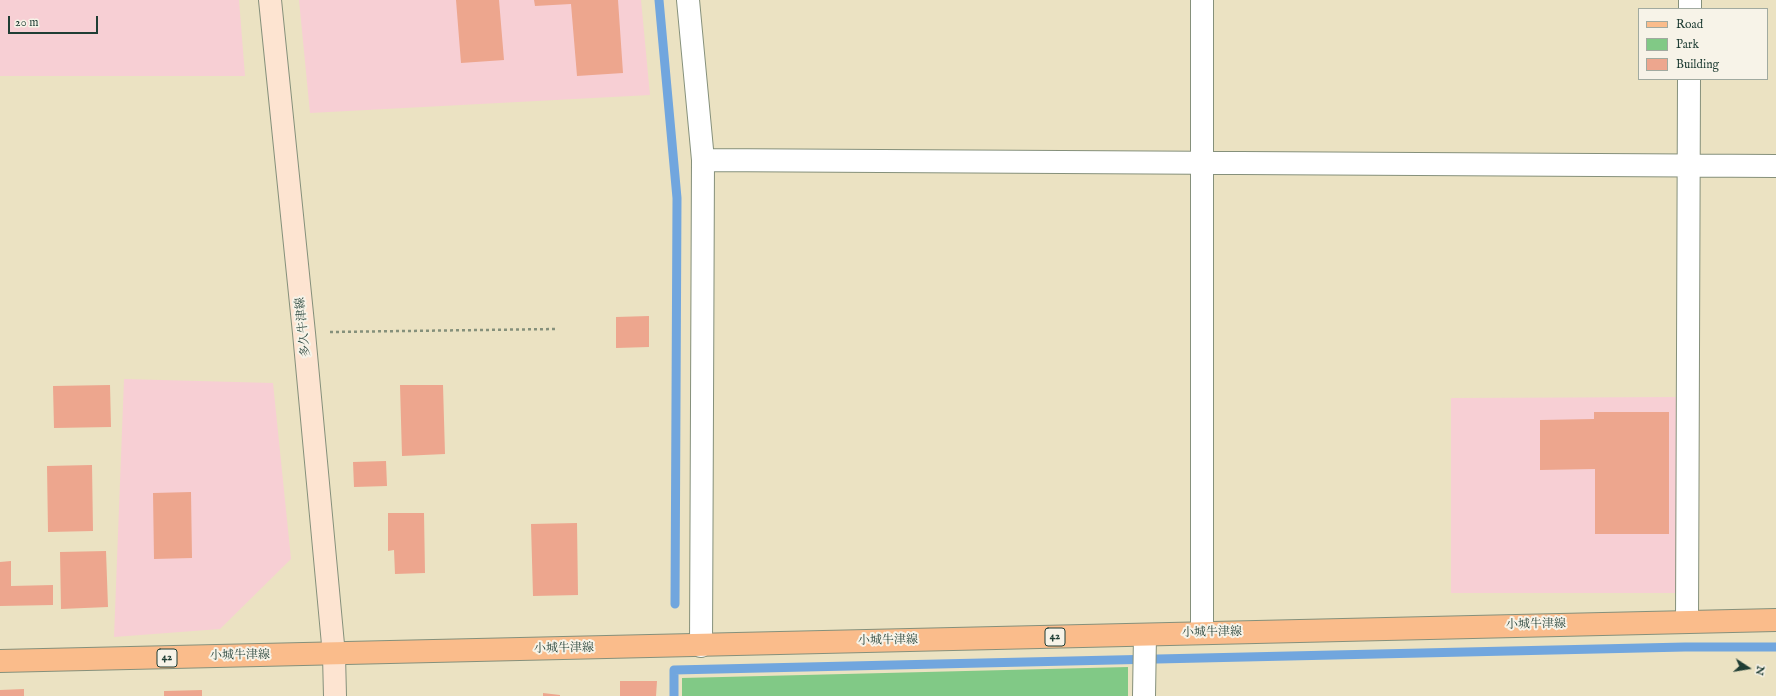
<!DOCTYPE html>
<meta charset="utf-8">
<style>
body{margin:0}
#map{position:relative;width:1776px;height:696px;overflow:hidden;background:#ebe2c2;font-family:"IM FELL English",serif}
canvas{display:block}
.legend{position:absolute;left:1638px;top:8px;width:130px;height:72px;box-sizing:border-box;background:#f7f3e8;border:1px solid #a1aaa0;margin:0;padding:5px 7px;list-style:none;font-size:12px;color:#1f3d34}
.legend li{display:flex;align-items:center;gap:8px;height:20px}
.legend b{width:20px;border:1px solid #a1aaa0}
.north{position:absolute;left:1728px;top:648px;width:40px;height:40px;-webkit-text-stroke:3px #f7f3e8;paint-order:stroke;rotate:102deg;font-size:11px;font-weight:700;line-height:16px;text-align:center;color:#1f3d34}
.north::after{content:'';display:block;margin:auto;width:14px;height:18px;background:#1f3d34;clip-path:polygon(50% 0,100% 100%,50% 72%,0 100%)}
.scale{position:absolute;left:8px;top:16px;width:90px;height:18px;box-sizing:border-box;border:2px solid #1f3d34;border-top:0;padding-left:5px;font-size:12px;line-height:14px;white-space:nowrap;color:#1f3d34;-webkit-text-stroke:3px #f7f3e8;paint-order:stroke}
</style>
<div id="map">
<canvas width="1776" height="696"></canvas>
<ul class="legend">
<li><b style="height:5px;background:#fabc8b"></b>Road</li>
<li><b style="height:11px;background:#81c986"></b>Park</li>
<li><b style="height:11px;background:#eda68e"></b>Building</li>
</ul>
<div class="north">N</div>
<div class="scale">20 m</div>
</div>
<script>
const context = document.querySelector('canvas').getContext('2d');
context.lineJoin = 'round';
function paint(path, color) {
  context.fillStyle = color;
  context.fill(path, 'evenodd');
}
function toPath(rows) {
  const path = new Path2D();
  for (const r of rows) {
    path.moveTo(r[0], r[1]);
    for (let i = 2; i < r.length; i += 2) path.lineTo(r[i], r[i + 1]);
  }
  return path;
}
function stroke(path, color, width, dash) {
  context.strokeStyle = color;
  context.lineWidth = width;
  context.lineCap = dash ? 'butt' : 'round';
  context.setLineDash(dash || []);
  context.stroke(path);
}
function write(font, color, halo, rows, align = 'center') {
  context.font = font + ' "IM FELL English","Noto Serif JP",serif';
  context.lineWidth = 4;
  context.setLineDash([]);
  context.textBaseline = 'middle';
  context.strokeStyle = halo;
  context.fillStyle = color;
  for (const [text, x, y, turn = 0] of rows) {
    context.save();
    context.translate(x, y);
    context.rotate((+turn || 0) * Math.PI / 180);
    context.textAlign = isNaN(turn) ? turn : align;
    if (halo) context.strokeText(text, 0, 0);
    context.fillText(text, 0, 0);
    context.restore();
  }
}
paint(toPath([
 [0,0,239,0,245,76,0,76],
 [299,0,641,0,650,95,310,113],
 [124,379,273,383,291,559,220,629,114,637],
 [1680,397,1681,593,1451,593,1451,398]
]), '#f7cfd4');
paint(toPath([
 [1128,667,1128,696,682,696,682,678]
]), '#81c986');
stroke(toPath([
 [659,0,677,198,675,604],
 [674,696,674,670,1685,647,1776,647]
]), '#71a6de', 9);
paint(toPath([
 [456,0,499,0,504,60,461,63],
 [534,0,618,0,623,73,577,76,571,4,535,6],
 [649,316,649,347,616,348,616,317],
 [110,385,111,427,54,428,53,386],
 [400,385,443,385,445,454,402,456],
 [1594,412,1669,412,1669,534,1595,534,1595,469,1540,470,1540,420,1594,419],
 [386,461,387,486,354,487,353,462],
 [92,465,93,531,48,532,47,466],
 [191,492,192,558,154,559,153,493],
 [388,513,424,513,425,573,395,574,394,550,388,551],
 [577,523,578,595,533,596,531,524],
 [106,551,108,607,61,609,60,552],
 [11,561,11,586,53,585,53,605,0,606,0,562],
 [620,681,657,681,656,696,620,696],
 [24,689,24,696,0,696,0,690],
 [202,690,202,696,164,696,164,691],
 [543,693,560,695,560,696,543,696]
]), '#eda68e');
const minor = toPath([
 [688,0,703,160,701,646],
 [1202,0,1202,633],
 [1690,9,1690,0],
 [703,160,1776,166],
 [1687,621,1689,79],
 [1144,696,1145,635]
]);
const secondary = toPath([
 [270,0,304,333,334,655,335,696]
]);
const primary = toPath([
 [0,661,1776,620]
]);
stroke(minor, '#85907b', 24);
stroke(secondary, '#85907b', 24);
stroke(primary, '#85907b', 24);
stroke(toPath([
 [330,332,556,329]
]), '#85907b', 2.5, [3, 3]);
stroke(minor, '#fff', 22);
stroke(secondary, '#fde4d1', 22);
stroke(primary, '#fabc8b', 22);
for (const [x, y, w] of [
 [1055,637,20],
 [167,658,20]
]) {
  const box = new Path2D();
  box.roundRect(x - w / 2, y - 9, w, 18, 3);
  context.fillStyle = '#f7f3e8';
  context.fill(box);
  stroke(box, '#1f3d34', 1);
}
write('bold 11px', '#1f3d34', null, [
 ["42",1055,637],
 ["42",167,658]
]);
write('12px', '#1f3d34', '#f7f3e8', [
 ["多久牛津線",304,327,-96],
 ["小城牛津線",1536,625,-1],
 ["小城牛津線",1212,633,-1],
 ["小城牛津線",888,641,-1],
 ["小城牛津線",564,649,-1],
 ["小城牛津線",240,656,-1]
]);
</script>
